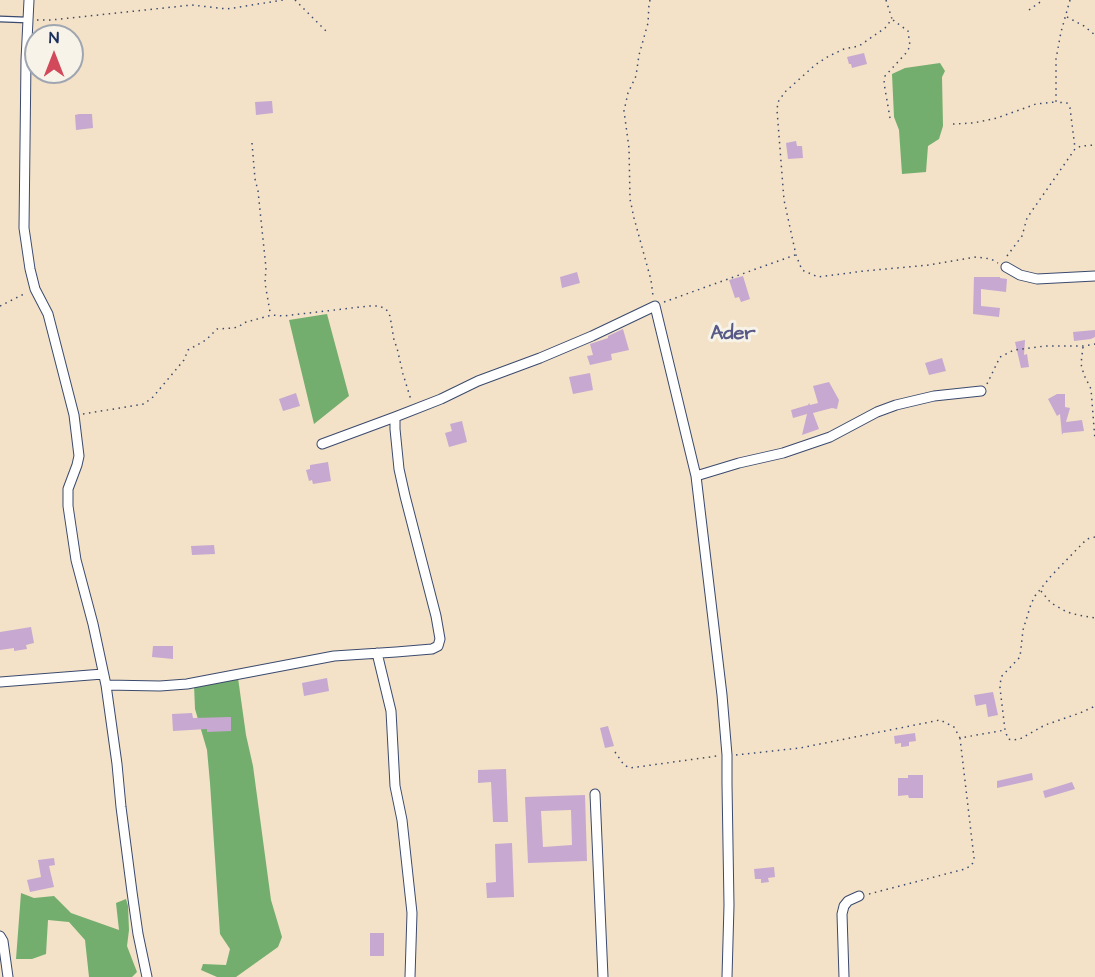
<!DOCTYPE html>
<style>
body{margin:0}
#map{position:relative;width:1095px;height:977px;overflow:hidden;background:#f3e2c7;font-family:"Architects Daughter",sans-serif}
canvas{display:block}
.north{position:absolute;left:24px;top:24px;width:60px;height:60px;box-sizing:border-box;background:#f7f3e8;border:2px solid #9fa5b1;border-radius:50%;rotate:0deg;font-size:16px;font-weight:700;line-height:24px;text-align:center;color:#1b2f5e}
.north::after{content:'';display:block;margin:auto;width:21px;height:27px;background:#d1495b;clip-path:polygon(50% 0,100% 100%,50% 72%,0 100%)}
</style>
<div id="map">
<canvas width="1095" height="977"></canvas>
<div class="north">N</div>
</div>
<script>
const context = document.querySelector('canvas').getContext('2d');
context.lineJoin = 'round';
function paint(path, color) {
  context.fillStyle = color;
  context.fill(path, 'evenodd');
}
function toPath(rows) {
  const path = new Path2D();
  for (const r of rows) {
    path.moveTo(r[0], r[1]);
    for (let i = 2; i < r.length; i += 2) path.lineTo(r[i], r[i + 1]);
  }
  return path;
}
function stroke(path, color, width, dash) {
  context.strokeStyle = color;
  context.lineWidth = width;
  context.lineCap = dash ? 'butt' : 'round';
  context.setLineDash(dash || []);
  context.stroke(path);
}
function write(font, color, halo, rows, align = 'center') {
  context.font = font + ' "Architects Daughter",sans-serif';
  context.lineWidth = 6;
  context.setLineDash([]);
  context.textBaseline = 'middle';
  context.strokeStyle = halo;
  context.fillStyle = color;
  for (const [text, x, y, turn = 0] of rows) {
    context.save();
    context.translate(x, y);
    context.rotate((+turn || 0) * Math.PI / 180);
    context.textAlign = isNaN(turn) ? turn : align;
    if (halo) context.strokeText(text, 0, 0);
    context.fillText(text, 0, 0);
    context.restore();
  }
}
paint(toPath([
 [940,63,945,71,942,77,943,126,939,139,928,146,926,172,902,174,899,130,894,117,892,74,905,68],
 [327,314,349,396,314,424,289,320],
 [238,678,246,735,253,766,271,900,282,937,278,947,236,977,217,977,201,970,203,964,226,965,230,949,220,934,210,783,207,750,195,709,194,685],
 [21,893,34,898,54,896,71,913,119,930,116,903,126,899,128,906,129,930,127,946,137,972,132,977,89,977,85,940,69,922,48,920,46,954,32,959,16,959]
]), '#74ae6e');
paint(toPath([
 [864,53,867,64,852,68,851,64,849,64,847,57],
 [272,101,273,113,256,115,255,102],
 [79,114,92,114,93,128,76,130,75,115],
 [796,141,797,146,802,146,803,158,788,159,786,143],
 [577,272,580,283,562,288,560,277],
 [743,276,750,299,741,302,739,297,735,298,729,280],
 [974,277,1000,277,1000,278,1007,279,1006,292,981,289,981,306,1000,308,999,317,973,314],
 [623,329,629,350,611,354,612,360,590,365,587,356,593,355,590,344,608,338,608,336],
 [1095,330,1095,337,1091,339,1074,341,1073,332],
 [1025,340,1024,355,1027,354,1029,367,1021,368,1015,342],
 [942,358,946,371,929,375,925,363],
 [590,373,593,390,573,394,569,377],
 [829,382,839,400,837,409,832,408,813,413,819,429,802,435,807,414,793,418,791,410,808,405,809,403,810,405,818,403,813,386],
 [296,393,300,406,283,411,279,399],
 [1057,394,1065,394,1065,407,1070,408,1066,422,1082,420,1084,431,1063,433,1062,435,1060,414,1057,416,1048,399],
 [462,421,467,442,449,447,445,433,452,431,450,424],
 [328,462,331,481,313,484,312,480,309,481,306,470,310,469,310,465],
 [214,545,215,554,192,555,191,546],
 [31,627,34,643,26,645,27,649,14,651,14,648,0,650,0,632],
 [153,646,173,646,173,659,152,657],
 [327,678,329,691,304,696,302,683],
 [993,692,998,715,988,717,986,704,976,706,974,695],
 [192,713,193,718,231,717,231,731,207,732,207,729,173,731,172,714],
 [608,726,614,746,605,748,600,728],
 [915,733,916,741,909,742,909,746,901,747,901,743,895,744,894,736],
 [506,769,508,822,493,822,491,782,478,783,478,770],
 [1032,773,1033,780,997,788,997,781],
 [908,775,923,775,923,798,909,798,908,795,898,796,898,778,908,778],
 [1072,782,1075,789,1045,798,1043,791],
 [585,795,587,861,528,863,525,797],
 [571,810,572,845,543,847,541,811],
 [512,843,514,897,487,898,486,883,496,882,495,844],
 [54,858,55,865,49,866,54,887,30,892,27,880,41,877,38,860],
 [774,867,775,877,768,878,769,882,761,883,761,879,755,879,754,869],
 [370,933,384,933,384,956,370,956]
]), '#c7a8d1');
const service = toPath([
 [0,19,27,20]
]);
const minor = toPath([
 [29,0,26,60,24,228,30,269,35,289,48,314,74,415,79,456,77,465,68,489,68,506,76,560,93,624,106,685,117,764,121,807,132,892,138,934,147,977],
 [1006,267,1020,275,1037,279,1095,276],
 [322,444,395,417,441,399,478,381,540,358,592,336,655,306,696,476,722,695,727,755,727,784,729,905,727,977],
 [696,476,739,463,783,453,830,437,877,412,896,405,934,396,981,391],
 [377,653,391,711,395,786,402,820,412,913,410,977],
 [0,682,103,674],
 [106,685,160,686,187,684,334,656,396,652,432,649,438,646,440,639,436,616,405,496,399,469,395,429,395,417],
 [595,794,603,977],
 [0,936,3,941,8,977],
 [844,977,842,914,844,906,848,901,859,896]
]);
stroke(service, '#3b4a6e', 7);
stroke(minor, '#3b4a6e', 11);
stroke(toPath([
 [295,0,326,31],
 [650,0,649,4,648,23,639,55,636,76,628,93,624,111,629,148,630,199,634,218,651,280,653,296],
 [886,0,892,19,885,28,859,46,844,49,829,56,815,65,785,92,778,102,777,110,784,200,796,255,802,270,818,277,864,271,929,265,976,257,991,259,998,263],
 [1070,0,1061,32,1056,59,1056,102,1067,103,1070,108,1075,148],
 [1029,10,1043,0],
 [1067,17,1084,26,1095,35],
 [37,20,51,20,192,5,227,9,283,0],
 [890,118,884,83,885,76,907,52,910,46,908,31,893,20],
 [953,124,973,123,997,118,1036,104,1055,102],
 [252,143,255,179,258,191,266,268,265,283,270,312,272,315],
 [1007,256,1022,236,1027,218,1075,149,1081,146,1095,145],
 [664,302,795,255],
 [0,306,26,293],
 [1083,347,1081,364,1084,375,1091,389,1095,440],
 [987,384,1000,357,1014,350,1045,346,1083,346,1095,344],
 [83,414,144,404,153,397,184,360,188,350,206,340,217,329,234,328,240,326,243,323,272,315,283,316,369,306,379,306,386,309,390,316,394,340,397,348,403,374,411,400],
 [1095,537,1087,539,1083,543,1051,576,1035,596,1031,604,1023,630,1020,657,1001,677,1000,688,1005,730,1008,739,1013,740,1020,739,1045,725,1080,713,1093,707,1095,705],
 [1041,591,1051,603,1067,612,1078,615,1095,618],
 [615,752,624,765,630,768,717,756],
 [736,755,800,748,940,720,954,727,960,738,1005,730],
 [869,894,965,869,972,865,974,858,960,738]
]), '#3b4a6e', 1.5, [1.5, 4.5]);
stroke(service, '#fff', 4.5);
stroke(minor, '#fff', 9);
write('bold 20px', '#575986', '#f7f3e8', [
 ["Ader",733,335]
]);
</script>
